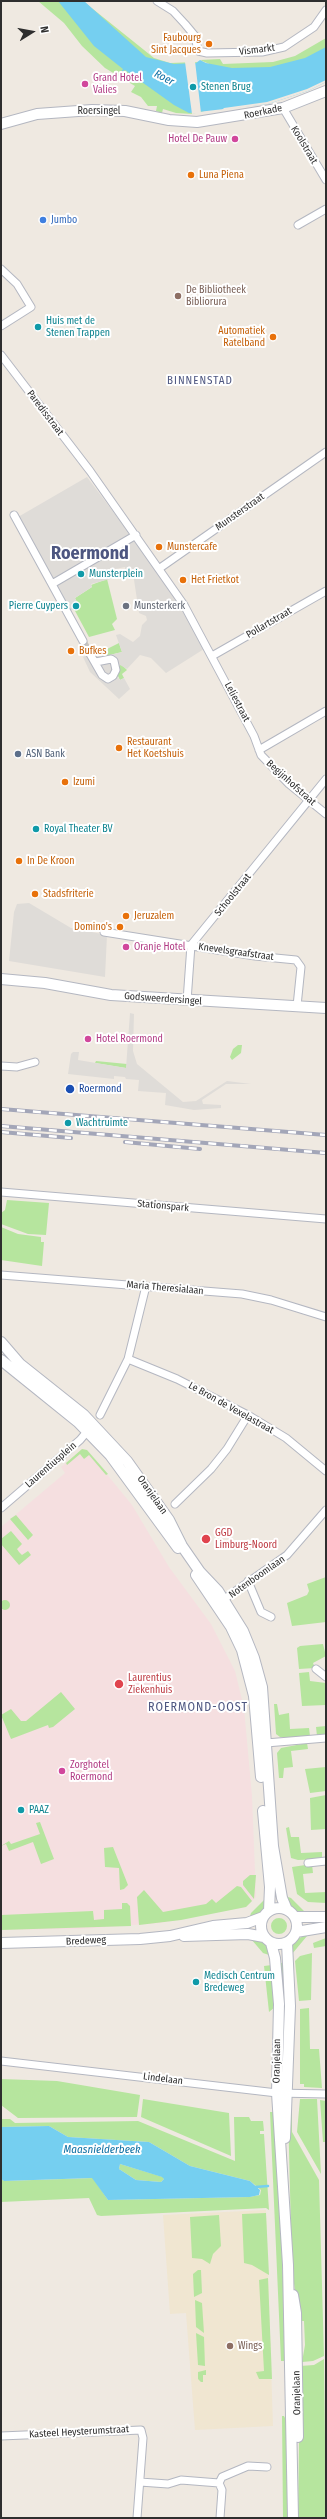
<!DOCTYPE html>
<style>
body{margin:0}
#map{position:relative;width:327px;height:2519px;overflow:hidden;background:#efe9e1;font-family:"Fira Sans Condensed",sans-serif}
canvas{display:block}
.frame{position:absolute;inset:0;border:2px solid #2e2e2e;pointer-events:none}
.north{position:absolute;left:12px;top:12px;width:40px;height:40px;-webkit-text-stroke:3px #fff;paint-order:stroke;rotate:79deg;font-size:11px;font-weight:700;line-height:16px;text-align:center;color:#2e2e2e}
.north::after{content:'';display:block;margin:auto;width:14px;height:18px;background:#2e2e2e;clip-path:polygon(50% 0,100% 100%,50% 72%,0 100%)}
</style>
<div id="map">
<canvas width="327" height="2519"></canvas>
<div class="frame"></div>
<div class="north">N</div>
</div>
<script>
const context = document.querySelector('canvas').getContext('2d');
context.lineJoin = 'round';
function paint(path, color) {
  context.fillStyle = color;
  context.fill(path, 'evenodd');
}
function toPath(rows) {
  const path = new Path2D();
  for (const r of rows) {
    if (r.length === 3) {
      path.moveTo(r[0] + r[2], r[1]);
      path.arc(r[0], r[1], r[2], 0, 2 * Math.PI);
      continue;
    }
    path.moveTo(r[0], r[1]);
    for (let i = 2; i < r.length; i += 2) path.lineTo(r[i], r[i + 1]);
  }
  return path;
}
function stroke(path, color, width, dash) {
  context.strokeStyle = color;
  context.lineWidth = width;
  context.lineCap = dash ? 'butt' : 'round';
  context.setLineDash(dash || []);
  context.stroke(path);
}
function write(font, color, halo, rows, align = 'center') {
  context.font = font + ' "Fira Sans Condensed",sans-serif';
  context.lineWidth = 4;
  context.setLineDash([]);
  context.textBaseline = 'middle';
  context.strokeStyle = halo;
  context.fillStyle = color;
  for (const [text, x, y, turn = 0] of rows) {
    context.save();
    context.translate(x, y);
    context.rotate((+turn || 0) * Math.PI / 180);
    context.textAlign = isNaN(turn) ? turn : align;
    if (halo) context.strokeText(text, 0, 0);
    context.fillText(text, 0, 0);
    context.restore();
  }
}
paint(toPath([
 [266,2210,273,2426,195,2430,186,2313,170,2314,163,2215]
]), '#f0e6d1');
paint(toPath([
 [82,1449,87,1450,132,1505,169,1567,211,1624,235,1671,244,1708,252,1796,256,1897,246,1907,160,1923,81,1929,1,1930,1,1527,65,1473,61,1467]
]), '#f5dfe0');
paint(toPath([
 [38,1,83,1,154,58,170,63,196,62,214,66,200,60,220,59,223,64,273,62,295,56,326,38,326,81,192,114,176,113,163,109,162,113,156,111,157,106,148,106,141,97,131,92,135,86,105,68,82,46,64,23],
 [107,579,117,619,112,624,115,630,89,637,74,609,79,606,75,598,92,587,91,585],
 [119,643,122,652,106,656,97,654],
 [121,664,127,670,122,674,124,678,120,680,117,674,117,668],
 [238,1045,242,1045,241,1053,232,1060,230,1057,233,1049],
 [96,1061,127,1064,126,1068,95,1063],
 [7,1200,49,1203,46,1235,28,1234,1,1224,1,1213,5,1210],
 [1,1227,18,1234,41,1237,41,1242,44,1242,42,1266,1,1260],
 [82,1449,87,1450,108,1474,106,1475,89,1455,84,1459,80,1454,67,1465,66,1463],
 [16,1515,33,1535,28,1540,10,1519],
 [11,1531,22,1544,17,1549,19,1552,22,1555,28,1551,31,1555,19,1565,1,1544,1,1539],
 [326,1577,326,1622,292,1626,287,1603,307,1595,309,1591,307,1584],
 [5,1605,5],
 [323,1644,326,1656,313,1663,315,1668,299,1669,297,1648,300,1646],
 [309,1672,310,1681,326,1683,326,1705,302,1706,299,1673],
 [61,1692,75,1709,53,1727,49,1728,48,1725,11,1739,1,1715,11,1709,21,1721,26,1721],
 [274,1704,277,1704,279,1715,289,1713,290,1729,309,1728,310,1736,289,1739,289,1737,280,1737,276,1734],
 [326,1726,326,1735,317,1736,316,1727],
 [307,1743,308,1749,291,1751,293,1767,284,1768,283,1778,279,1778,277,1753,281,1748],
 [326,1767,326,1791,310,1793,305,1769],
 [326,1795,326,1829,311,1830,310,1798],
 [40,1822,54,1859,41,1864,33,1842,9,1851,6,1844,1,1846,9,1841,11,1844,40,1834,36,1823],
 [289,1827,291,1837,299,1837,301,1853,322,1852,322,1859,298,1860,291,1858,286,1828],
 [113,1847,128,1885,124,1889,120,1890,119,1868,105,1867,104,1848],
 [312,1864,313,1873,303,1874,305,1893,326,1892,326,1903,308,1902,297,1894,292,1867],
 [250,1875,256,1875,254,1899,243,1885,243,1881],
 [237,1886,241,1887,252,1901,246,1907,181,1920,139,1925,137,1897,144,1890,163,1912,206,1904,212,1899,216,1903],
 [285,1896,291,1898,306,1913,293,1910],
 [265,1899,266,1907,261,1913,249,1919,251,1913],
 [122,1903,127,1903,130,1906,131,1926,1,1930,1,1915,93,1911,94,1920,104,1919,104,1910,122,1909],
 [279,1926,8],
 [309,1933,307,1936,292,1954,292,1945,294,1941],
 [326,1938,326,1946,314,1948,313,1943],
 [251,1939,260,1939,265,1943,272,1956,263,1953],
 [312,1953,311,2000,299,2001,295,1961,300,1956],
 [279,1963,283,1963,286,2006,285,2072,280,2072],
 [272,1965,275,2007,269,2012,264,1966],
 [309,2008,310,2049,319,2049,322,2088,304,2087,304,2084,300,2084,300,2009],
 [1,2079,57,2081,140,2095,137,2117,18,2118,1,2105],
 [143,2099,229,2113,231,2156,141,2117],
 [300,2099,317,2099,321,2174,297,2132],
 [320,2100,326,2101,326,2142,323,2142],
 [288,2111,292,2112,292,2132,319,2180,324,2356,313,2361,302,2362,305,2345,304,2321,302,2321,298,2313,292,2269],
 [270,2112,275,2112,287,2361,281,2361],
 [234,2117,249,2117,251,2121,263,2121,264,2131,260,2131,260,2134,264,2134,269,2210,266,2208,101,2216,97,2215,89,2198,1,2202,1,2179,4,2181,93,2178,108,2200,249,2197,260,2195,261,2190,250,2181,190,2166,149,2142,68,2137,49,2126,1,2127,1,2119,10,2119,15,2123,138,2121,235,2161],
 [120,2164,163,2177,164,2179,161,2182,136,2180,119,2169],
 [266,2213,269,2275,252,2265,244,2263,242,2214],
 [219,2215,221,2246,213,2254,210,2264,202,2259,192,2258,190,2217],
 [198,2270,201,2270,202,2293,194,2297,193,2274],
 [268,2278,272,2379,259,2379,256,2372,264,2371,259,2280],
 [195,2300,202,2303,204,2333,196,2327],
 [196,2333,204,2337,205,2366,198,2365],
 [324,2359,326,2518,298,2518,300,2366,314,2365],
 [206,2370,206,2375,203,2375,203,2382,201,2382,198,2379,198,2372],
 [282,2416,284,2416,288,2424,289,2518,283,2518]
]), '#b6e59e');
paint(toPath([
 [87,477,157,570,180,604,204,649,166,673,151,658,140,655,127,669,120,665,117,668,117,676,120,680,124,678,130,689,119,699,90,672,83,657,95,651,101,657,122,652,116,635,120,634,133,642,140,636,142,625,147,620,146,616,139,613,133,573,126,575,125,567,111,570,114,578,91,584,92,587,75,598,79,607,70,611,18,517],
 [29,903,71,928,107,935,105,977,9,961,14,912,17,904],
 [130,1013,134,1014,133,1051,137,1064,183,1102,196,1101,227,1081,251,1084,226,1084,202,1100,203,1104,221,1105,221,1108,194,1110,165,1105,166,1093,138,1091,139,1080,126,1079,125,1077,114,1076,114,1079,68,1074,71,1054,73,1052,79,1052,78,1060,126,1068]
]), '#dfdcd8');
paint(toPath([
 [58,1,84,1,146,57,174,64,196,63,200,60,206,63,232,68,270,67,305,58,326,47,326,82,308,91,268,104,189,113,174,105,125,70,121,72,123,69,94,46],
 [49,2126,68,2137,149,2142,190,2166,250,2181,260,2190,259,2195,250,2197,108,2200,92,2178,4,2181,1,2179,1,2127],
 [120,2164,162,2177,164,2179,161,2182,136,2180,119,2169]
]), '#75cff0');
paint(toPath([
 [195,61,201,113,192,114,185,62],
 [326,80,326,82,308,91,268,104,222,110,224,108,267,102,307,89]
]), '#efe9e1');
stroke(toPath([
 [255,2187,268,2186]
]), '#75cff0', 2.5);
stroke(toPath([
 [83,641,90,654]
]), '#c8c4bd', 7, [7, 3.5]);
const street = toPath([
 [157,1,173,11,185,24,195,36,198,51,207,53,262,52,284,47,314,27,326,10],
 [283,108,326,180],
 [298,225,326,209],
 [1,269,17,284,31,307,1,326],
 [1,355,90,471,184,605,254,736,261,755,289,784,326,814],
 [14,515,83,641],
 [160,568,326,452],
 [52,584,136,535],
 [90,654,102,675,108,679,113,676,116,670,114,661,111,659,96,662],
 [212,656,326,591],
 [259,750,326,711],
 [104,932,255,956,296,960,301,967,297,1006],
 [187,1001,191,945,326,779],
 [1,1066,17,1067,35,1062],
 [1,1192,326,1219],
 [1,1275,242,1294,271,1300,326,1317],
 [128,1359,177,1379,248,1415,286,1438,326,1471],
 [100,1415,128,1359,146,1286],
 [175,1504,211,1469,227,1449,248,1415],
 [1,1508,80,1440,90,1428],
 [248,1581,261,1612,271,1617],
 [220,1602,287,1555,326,1510],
 [316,1669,326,1677],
 [266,1743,326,1738],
 [308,1863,326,1861],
 [1,2061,277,2093,326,2094],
 [1,2436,141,2430,143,2438,137,2518],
 [140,2482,168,2484,181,2480,219,2483,222,2490,220,2518],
 [219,2483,222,2477,248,2466,267,2467]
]);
const secondary = toPath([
 [1,124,37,114,92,110,125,111,169,120,197,122,283,108,326,91],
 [1,979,45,983,111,995,326,1008],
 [1,1342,20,1364,84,1415,127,1461,169,1520,182,1546,200,1572,218,1591,243,1631,254,1658,262,1687,273,1846,282,1898,287,1910],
 [1,1360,78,1422,110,1455,178,1548],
 [196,1575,231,1627,242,1650,254,1696,261,1777],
 [263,1811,270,1887,269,1911],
 [279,1926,18],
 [295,1917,326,1917],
 [296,1932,326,1927],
 [184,1936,248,1934,264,1937],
 [1,1943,140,1939,170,1936,213,1926,247,1923,263,1917],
 [271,1943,275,1958,279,2004,277,2093,288,2265,293,2518],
 [285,2138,290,2006,287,1943],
 [293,2295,296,2313,298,2437]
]);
stroke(street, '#b4b7c1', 9);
stroke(secondary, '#b4b7c1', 12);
stroke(street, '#fff', 7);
stroke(secondary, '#fff', 10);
const rail = toPath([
 [1,1109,326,1135],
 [1,1126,326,1153],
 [1,1132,71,1138],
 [125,1142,200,1149]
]);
stroke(rail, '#a3a6b8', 4);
stroke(rail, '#fff', 2.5, [8]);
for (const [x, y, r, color] of [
 [209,44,4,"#e8710a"],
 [85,84,4,"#d1479c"],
 [193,87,4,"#0f9aa8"],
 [235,139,4,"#d1479c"],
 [191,175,4,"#e8710a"],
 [43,220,4,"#3f7fe0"],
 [178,296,4,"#8d6e63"],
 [38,327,4,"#0f9aa8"],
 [273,337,4,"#e8710a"],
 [159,547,4,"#e8710a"],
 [81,574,4,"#0f9aa8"],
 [183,580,4,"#e8710a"],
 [76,606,4,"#0f9aa8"],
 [126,606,4,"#6b7280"],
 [71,651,4,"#e8710a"],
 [119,748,4,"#e8710a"],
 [18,754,4,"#5c6f8a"],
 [65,782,4,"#e8710a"],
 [36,829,4,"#0f9aa8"],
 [19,861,4,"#e8710a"],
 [35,894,4,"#e8710a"],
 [126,916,4,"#e8710a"],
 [120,927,4,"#e8710a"],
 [126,947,4,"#d1479c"],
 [88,1039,4,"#d1479c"],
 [70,1089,5,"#1a4fb4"],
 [68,1123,4,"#0f9aa8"],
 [206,1539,5,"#e0444e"],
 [119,1684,5,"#e0444e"],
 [62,1771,4,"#d1479c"],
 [21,1810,4,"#0f9aa8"],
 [196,1982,4,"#0f9aa8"],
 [230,2346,4,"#8d6e63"]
]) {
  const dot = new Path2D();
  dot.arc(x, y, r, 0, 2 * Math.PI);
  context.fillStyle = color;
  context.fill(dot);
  stroke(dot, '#fff', 1.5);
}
write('10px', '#c56008', '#fff', [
 ["Faubourg",201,38,"right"],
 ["Sint Jacques",201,50,"right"],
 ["Luna Piena",199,175],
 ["Automatiek",265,331,"right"],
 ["Ratelband",265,343,"right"],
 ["Munstercafe",167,547],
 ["Het Frietkot",191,580],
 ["Bufkes",79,651],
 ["Restaurant",127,742],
 ["Het Koetshuis",127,754],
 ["Izumi",73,782],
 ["In De Kroon",27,861],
 ["Stadsfriterie",43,894],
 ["Jeruzalem",134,916],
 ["Domino's",112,927,"right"]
], 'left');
write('10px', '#2e2e2e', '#fff', [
 ["Vismarkt",257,50,-7],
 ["Roersingel",99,111],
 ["Roerkade",263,112,-12],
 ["Koolstraat",304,145,59],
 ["Paredisstraat",45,413,53],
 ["Munsterstraat",240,512,-35],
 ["Pollartstraat",269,623,-30],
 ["Leliestraat",237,702,62],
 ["Begijnhofstraat",291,783,42],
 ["Schoolstraat",233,895,-51],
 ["Knevelsgraafstraat",236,952,8],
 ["Godsweerdersingel",163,999,4],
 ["Stationspark",163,1206,5],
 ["Maria Theresialaan",165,1288,5],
 ["Le Bron de Vexelastraat",231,1408,29],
 ["Laurentiusplein",51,1465,-41],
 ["Oranjelaan",152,1495,55],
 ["Notenboomlaan",257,1577,-35],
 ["Bredeweg",86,1941,-3],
 ["Oranjelaan",277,2061,-89],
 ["Lindelaan",163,2079,7],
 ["Oranjelaan",297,2393,-91],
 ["Kasteel Heysterumstraat",79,2432,-3]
]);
write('10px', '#b23c85', '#fff', [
 ["Grand Hotel",93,78],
 ["Valies",93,90],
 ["Hotel De Pauw",227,139,"right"],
 ["Oranje Hotel",134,947],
 ["Hotel Roermond",96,1039],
 ["Zorghotel",70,1765],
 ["Roermond",70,1777]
], 'left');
write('10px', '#0d838f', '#fff', [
 ["Stenen Brug",201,87],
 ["Huis met de",46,321],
 ["Stenen Trappen",46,333],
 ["Munsterplein",89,574],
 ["Pierre Cuypers",68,606,"right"],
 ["Royal Theater BV",44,829],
 ["Wachtruimte",76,1123],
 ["PAAZ",29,1810],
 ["Medisch Centrum",204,1976],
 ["Bredeweg",204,1988]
], 'left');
write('10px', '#366cbe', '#fff', [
 ["Jumbo",51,220]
], 'left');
write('10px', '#785e54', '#fff', [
 ["De Bibliotheek",186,290],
 ["Bibliorura",186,302],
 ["Wings",238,2346]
], 'left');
write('10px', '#5b616d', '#fff', [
 ["Munsterkerk",134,606]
], 'left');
write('10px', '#4e5e75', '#fff', [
 ["ASN Bank",26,754]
], 'left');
write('10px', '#164399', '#fff', [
 ["Roermond",79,1089]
], 'left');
write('10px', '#be3a42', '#fff', [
 ["GGD",215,1533],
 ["Limburg-Noord",215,1545],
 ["Laurentius",128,1678],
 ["Ziekenhuis",128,1690]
], 'left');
write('italic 11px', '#0d6fa3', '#fff', [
 ["Roer",164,78,28],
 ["Maasnielderbeek",102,2150]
]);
context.letterSpacing = '1px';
write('11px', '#4d5680', '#fff', [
 ["BINNENSTAD",200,381]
]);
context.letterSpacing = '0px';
context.letterSpacing = '1px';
write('12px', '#4d5680', '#fff', [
 ["ROERMOND-OOST",198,1708]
]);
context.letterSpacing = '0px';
write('bold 18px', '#4d5680', '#fff', [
 ["Roermond",90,554]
]);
</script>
